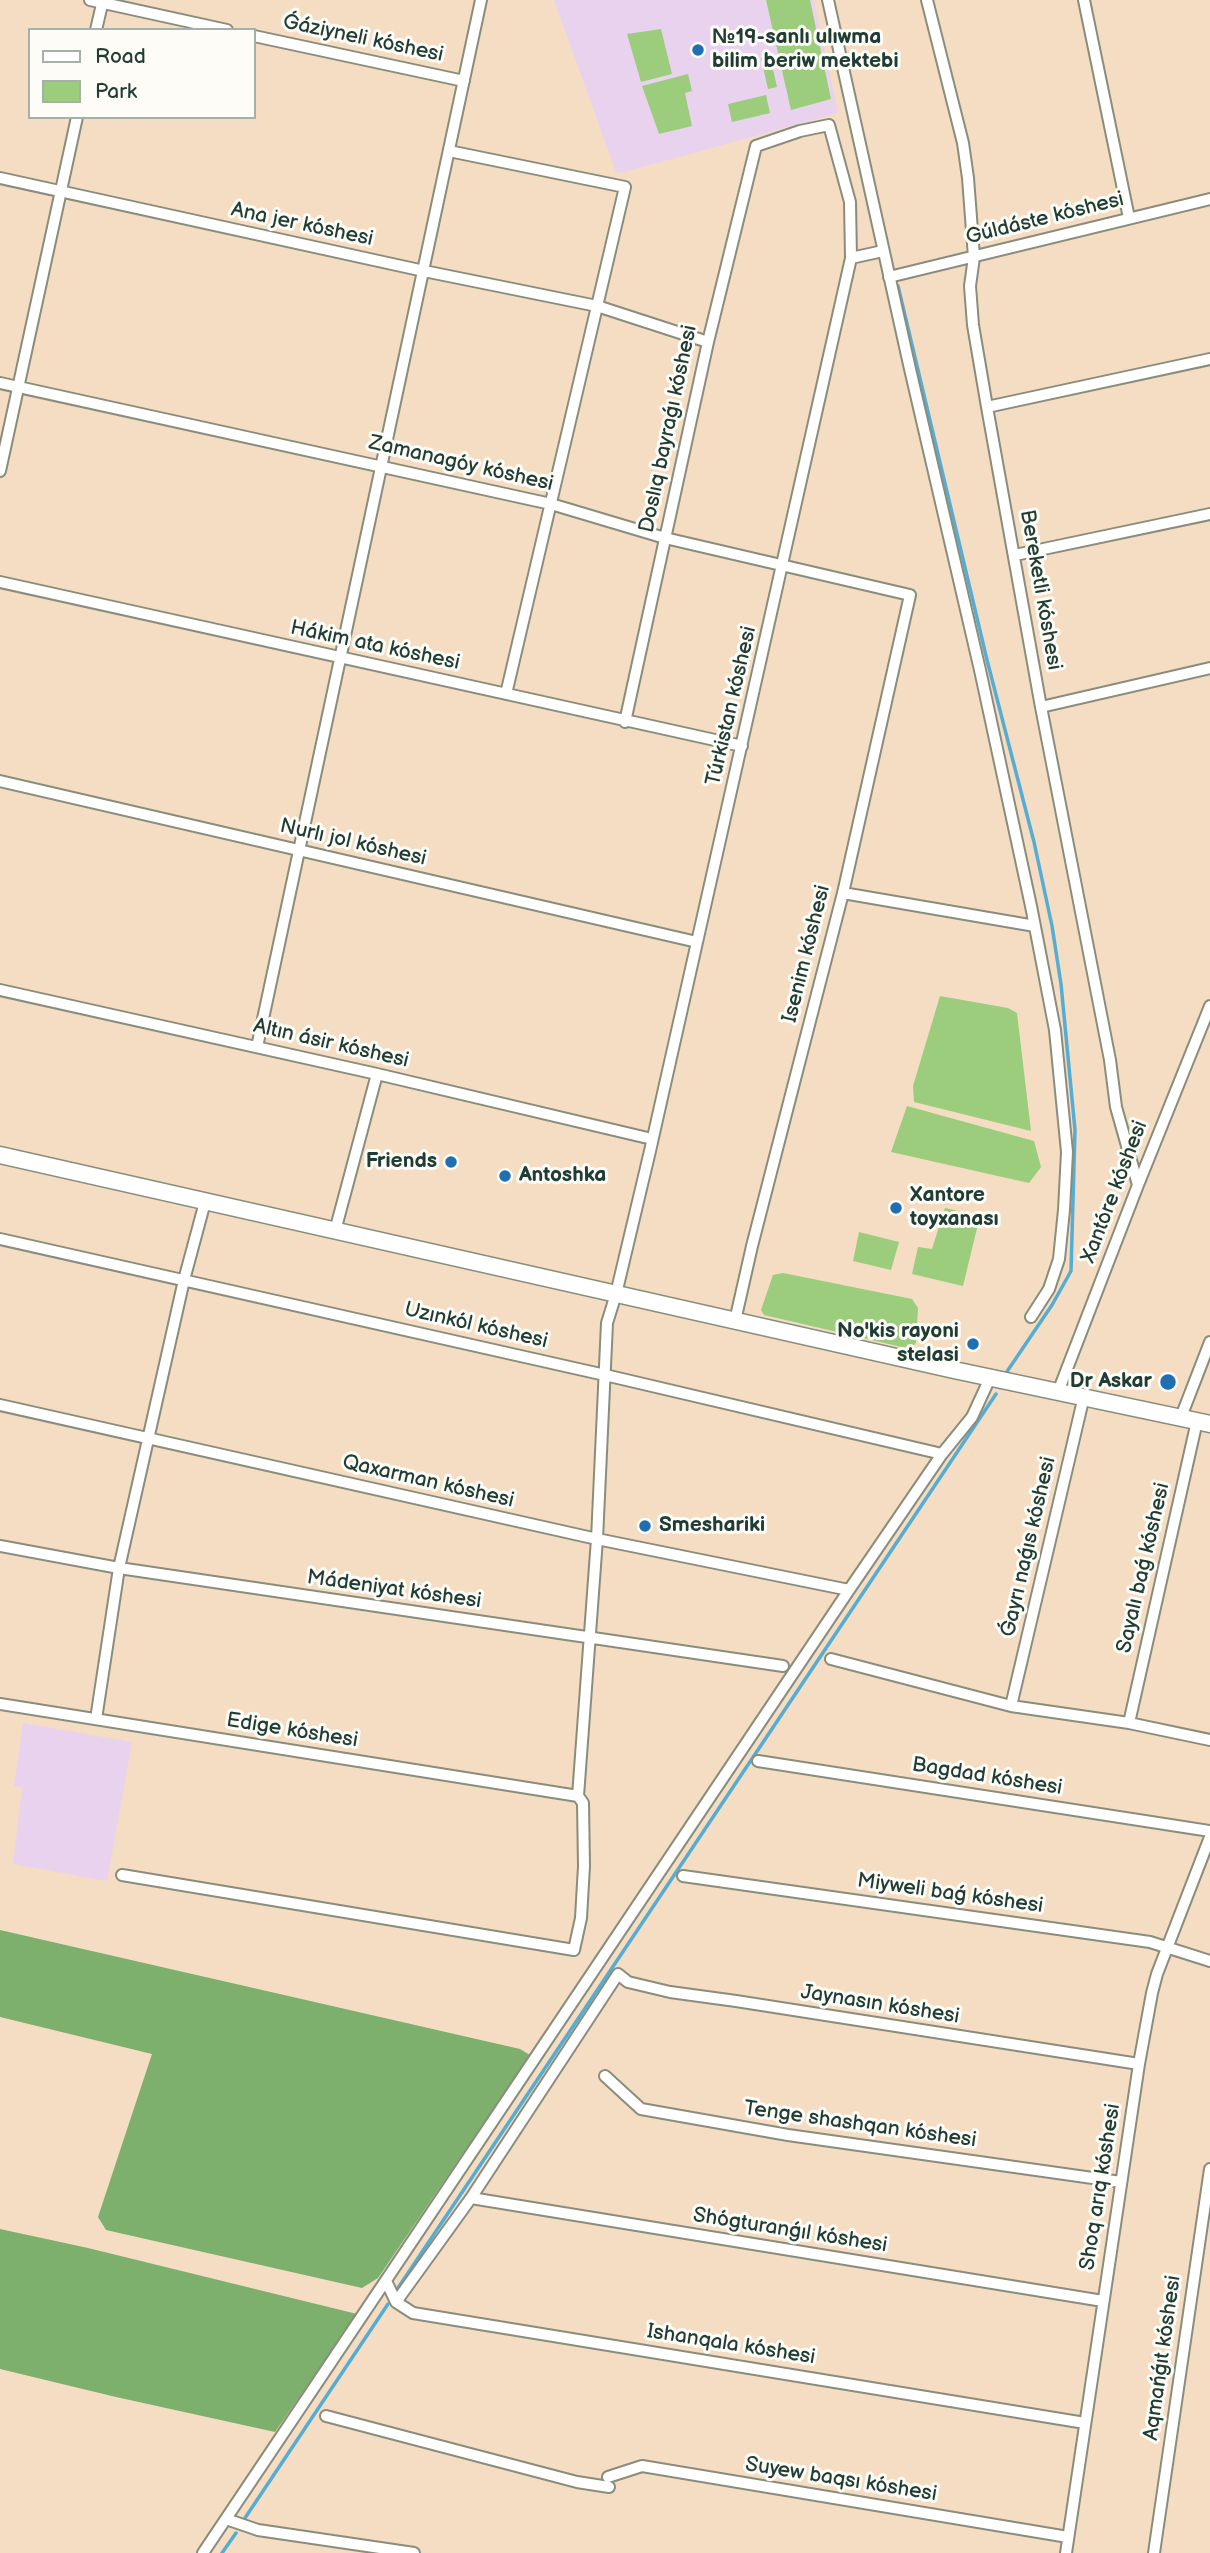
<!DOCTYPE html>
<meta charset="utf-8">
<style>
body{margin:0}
#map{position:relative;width:1210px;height:2553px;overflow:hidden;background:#f4ddc3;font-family:"Balsamiq Sans",sans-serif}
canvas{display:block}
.legend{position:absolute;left:28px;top:28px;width:228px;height:91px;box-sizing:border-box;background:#fdfcf7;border:2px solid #a4b0a9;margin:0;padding:9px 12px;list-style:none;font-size:21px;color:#1f3d34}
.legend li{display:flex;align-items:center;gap:14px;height:35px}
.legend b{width:35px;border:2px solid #a4b0a9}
</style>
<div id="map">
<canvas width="1210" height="2553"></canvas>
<ul class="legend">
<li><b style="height:9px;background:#fff"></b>Road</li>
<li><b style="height:19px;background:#9bcd7d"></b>Park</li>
</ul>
</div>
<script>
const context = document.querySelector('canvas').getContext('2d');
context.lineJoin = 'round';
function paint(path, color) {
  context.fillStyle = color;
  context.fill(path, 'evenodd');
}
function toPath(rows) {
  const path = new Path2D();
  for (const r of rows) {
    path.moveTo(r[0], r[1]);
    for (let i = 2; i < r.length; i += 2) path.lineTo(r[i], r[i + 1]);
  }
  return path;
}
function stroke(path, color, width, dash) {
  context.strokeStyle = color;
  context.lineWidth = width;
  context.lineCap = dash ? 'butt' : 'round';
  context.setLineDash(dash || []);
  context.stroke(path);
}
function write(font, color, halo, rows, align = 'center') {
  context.font = font + ' "Balsamiq Sans",sans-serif';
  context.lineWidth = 6;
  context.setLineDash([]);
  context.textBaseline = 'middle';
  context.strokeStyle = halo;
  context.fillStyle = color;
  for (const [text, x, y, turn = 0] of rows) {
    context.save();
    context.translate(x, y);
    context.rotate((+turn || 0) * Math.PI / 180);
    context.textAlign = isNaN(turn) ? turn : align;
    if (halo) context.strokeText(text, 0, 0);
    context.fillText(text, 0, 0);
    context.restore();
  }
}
paint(toPath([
 [554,0,814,0,838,113,621,173,616,172],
 [23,1723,132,1742,107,1881,13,1864,22,1788,14,1786]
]), '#e9d2ee');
paint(toPath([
 [766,0,810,0,831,99,791,110],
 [661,29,672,74,641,82,627,34],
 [770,56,777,87,768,89,761,58],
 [688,74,692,91,685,93,692,126,659,134,642,86],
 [766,95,770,113,732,122,728,104],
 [940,996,1008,1008,1017,1013,1031,1131,914,1102,913,1086],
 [907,1106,1034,1141,1041,1167,1029,1183,891,1152],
 [945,1208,980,1216,963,1286,912,1274,918,1247,932,1249],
 [859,1232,899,1242,891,1270,853,1261],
 [783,1273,912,1299,918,1308,916,1343,910,1349,764,1315,761,1310,773,1275]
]), '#9bcd7d');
paint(toPath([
 [0,1930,520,2049,530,2055,378,2278,362,2288,106,2230,98,2217,152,2054,0,2017],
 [0,2229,88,2248,357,2314,275,2432,116,2397,0,2369]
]), '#7cb06c');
stroke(toPath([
 [898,286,987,660,1034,842,1052,926,1061,984,1075,1130,1071,1271,1052,1305,1004,1376],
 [398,2288,996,1394],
 [245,2518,388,2304],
 [222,2553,236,2533]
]), '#56add3', 3.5);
const street = toPath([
 [90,0,227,30],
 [828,0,910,369,980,670,1031,906,1055,1030,1067,1152,1064,1210,1059,1259,1049,1289,1031,1317],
 [927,0,963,143,968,178,974,257,970,286,973,325,987,407,1041,707,1110,1060,1116,1107,1138,1185],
 [1084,0,1129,218],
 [96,30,103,0],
 [254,36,464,81],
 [449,151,625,187,506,694],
 [0,178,424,271,597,306,708,342],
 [851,258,883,251],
 [889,277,1210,199],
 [0,383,551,504,665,538,910,595,843,893,752,1246,735,1321],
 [987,407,1210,359],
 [0,471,77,117],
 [1015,555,1210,514],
 [0,582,742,746],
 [1041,707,1210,668],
 [0,781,697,942],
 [843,893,1035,926],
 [0,990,377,1074,652,1139],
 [257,1047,481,0],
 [335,1231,377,1074],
 [0,1239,605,1375,942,1454],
 [1058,1392,1138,1185,1210,1006],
 [0,1405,597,1539,849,1590],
 [1181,1417,1210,1342],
 [0,1546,119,1568,783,1666],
 [831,1659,1011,1706,1129,1723,1210,1740],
 [0,1704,578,1796],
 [1011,1706,1084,1396],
 [96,1719,119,1568,184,1280,205,1202],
 [1129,1723,1197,1421],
 [758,1761,1210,1831],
 [122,1875,574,1950,581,1918,584,1866,583,1803,578,1796,597,1539,607,1323,616,1294,650,1151,851,258,850,202,829,125,800,131,756,146,708,342,625,722],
 [683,1876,1150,1942,1210,1961],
 [605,2076,641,2109,788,2135,1121,2182],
 [471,2198,1103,2301],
 [386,2281,396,2302,413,2313,1085,2423],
 [396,2302,471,2198,618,1974,628,1982,670,1992,736,2001,1139,2064],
 [326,2416,577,2482,609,2487],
 [608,2477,642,2466,1068,2537],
 [226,2519,258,2530,414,2553],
 [203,2553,849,1590,942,1454,972,1417,990,1378],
 [1066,2553,1139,2064,1152,1993,1157,1974,1210,1837],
 [1154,2553,1210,2169]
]);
const secondary = toPath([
 [0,1155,954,1370,1210,1424]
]);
stroke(street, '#8a8d7c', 14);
stroke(secondary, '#8a8d7c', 19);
stroke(street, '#fff', 10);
stroke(secondary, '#fff', 16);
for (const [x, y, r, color] of [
 [698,50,7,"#1f6fb2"],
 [451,1162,7,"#1f6fb2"],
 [505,1176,7,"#1f6fb2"],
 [896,1208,7,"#1f6fb2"],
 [973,1344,7,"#1f6fb2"],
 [1168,1382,9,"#1f6fb2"],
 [645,1526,7,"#1f6fb2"]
]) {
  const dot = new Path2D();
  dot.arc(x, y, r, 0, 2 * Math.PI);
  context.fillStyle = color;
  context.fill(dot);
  stroke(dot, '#fdfcf7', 2.5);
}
write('bold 21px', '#1f3d34', '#fdfcf7', [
 ["№19-sanlı ulıwma",712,38],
 ["bilim beriw mektebi",712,62],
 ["Friends",437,1162,"right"],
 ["Antoshka",519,1176],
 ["Xantore",910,1196],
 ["toyxanası",910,1220],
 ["No'kis rayoni",959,1332,"right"],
 ["stelasi",959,1356,"right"],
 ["Dr Askar",1152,1382,"right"],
 ["Smeshariki",659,1526]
], 'left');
write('21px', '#1f3d34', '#fdfcf7', [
 ["Ǵáziyneli kóshesi",363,39,12],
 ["Gúldáste kóshesi",1045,219,-14],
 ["Ana jer kóshesi",302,225,12],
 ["Doslıq bayraǵı kóshesi",669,429,-78],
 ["Zamanagóy kóshesi",461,464,13],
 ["Bereketli kóshesi",1040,590,80],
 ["Hákim ata kóshesi",375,646,12],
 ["Túrkistan kóshesi",732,706,-77],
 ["Nurlı jol kóshesi",353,843,13],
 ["Isenim kóshesi",807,954,-76],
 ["Altın ásir kóshesi",331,1044,13],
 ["Xantóre kóshesi",1115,1192,-69],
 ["Uzınkól kóshesi",476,1326,13],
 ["Qaxarman kóshesi",428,1482,13],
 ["Ǵayrı naǵıs kóshesi",1029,1547,-77],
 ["Sayalı baǵ kóshesi",1144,1568,-77],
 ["Mádeniyat kóshesi",394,1590,8],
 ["Edige kóshesi",292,1731,9],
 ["Bagdad kóshesi",987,1777,9],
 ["Miyweli baǵ kóshesi",950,1894,8],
 ["Jaynasın kóshesi",880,2005,9],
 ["Tenge shashqan kóshesi",860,2125,8],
 ["Shoq arıq kóshesi",1101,2187,-81],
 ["Shógturanǵıl kóshesi",790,2231,9],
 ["Ishanqala kóshesi",731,2345,9],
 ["Aqmańǵıt kóshesi",1163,2358,-82],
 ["Suyew baqsı kóshesi",841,2480,9]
]);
</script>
